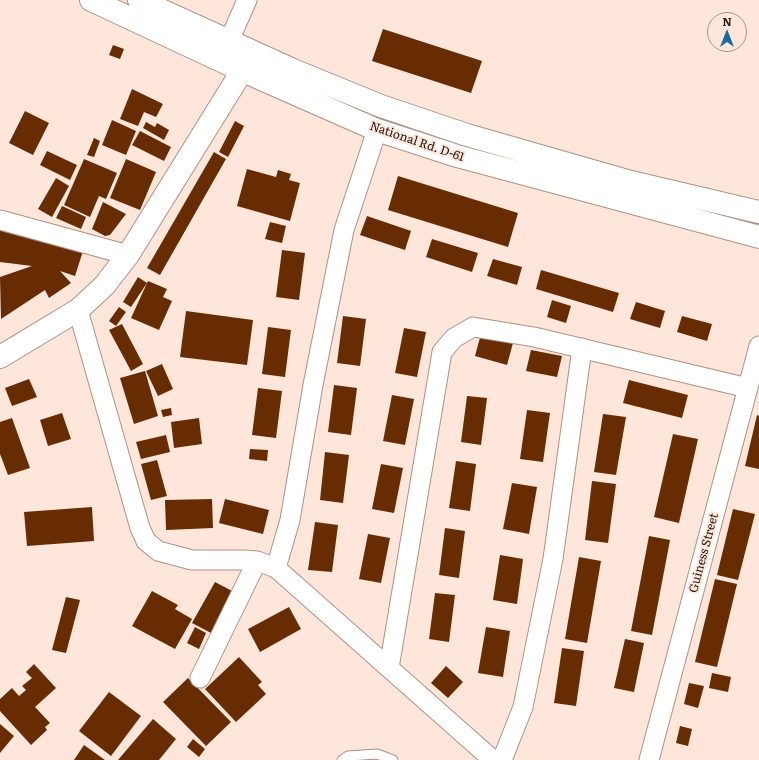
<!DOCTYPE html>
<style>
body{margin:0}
#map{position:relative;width:759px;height:760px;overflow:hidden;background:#ffe6da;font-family:Literata,serif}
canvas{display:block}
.north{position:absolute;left:707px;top:12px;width:40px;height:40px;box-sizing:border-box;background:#ffe6da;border:1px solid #a7948a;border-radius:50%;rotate:0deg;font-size:11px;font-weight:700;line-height:16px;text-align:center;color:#221812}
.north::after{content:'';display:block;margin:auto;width:14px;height:18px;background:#1b6a9c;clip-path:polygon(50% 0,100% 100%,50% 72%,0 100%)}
</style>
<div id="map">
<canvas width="759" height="760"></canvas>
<div class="north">N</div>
</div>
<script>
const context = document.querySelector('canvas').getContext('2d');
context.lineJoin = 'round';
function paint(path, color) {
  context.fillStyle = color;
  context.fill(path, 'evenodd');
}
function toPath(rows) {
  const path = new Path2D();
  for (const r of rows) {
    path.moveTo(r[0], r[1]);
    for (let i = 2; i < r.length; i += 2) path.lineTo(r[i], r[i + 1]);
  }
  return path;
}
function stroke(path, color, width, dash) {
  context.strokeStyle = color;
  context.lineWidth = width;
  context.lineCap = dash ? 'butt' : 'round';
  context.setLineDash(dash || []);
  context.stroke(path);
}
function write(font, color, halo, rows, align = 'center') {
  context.font = font + ' Literata,serif';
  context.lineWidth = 4;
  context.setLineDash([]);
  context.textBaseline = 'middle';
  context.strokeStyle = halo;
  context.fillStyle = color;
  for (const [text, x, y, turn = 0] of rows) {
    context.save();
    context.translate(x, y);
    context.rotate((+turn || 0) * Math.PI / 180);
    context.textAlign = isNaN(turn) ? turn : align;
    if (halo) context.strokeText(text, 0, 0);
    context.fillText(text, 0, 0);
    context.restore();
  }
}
paint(toPath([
 [383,29,482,61,471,93,372,61],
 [113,45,124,49,120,59,109,55],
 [132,89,163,104,156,117,144,112,138,126,120,119],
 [25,111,49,123,33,155,9,143],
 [112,120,136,131,126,155,102,145],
 [235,121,244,126,228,157,219,152],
 [146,122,155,127,157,123,169,130,164,140,143,128],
 [140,131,171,147,164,161,132,145],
 [94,138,100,141,94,157,87,155],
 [47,151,77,165,70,180,40,165],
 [214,152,226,159,160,275,147,268],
 [84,159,117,173,106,199,99,196,90,217,64,205],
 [126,159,156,172,140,210,110,198],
 [247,169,276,177,278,170,291,174,289,180,300,183,290,221,237,206],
 [398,176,518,213,508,247,388,210],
 [56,178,69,186,52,217,38,209],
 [103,202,126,214,110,235,105,236,92,229],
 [62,206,86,217,81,229,56,218],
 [367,216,411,231,405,250,360,235],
 [270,222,286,226,282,243,265,239],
 [0,229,83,251,75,276,60,271,71,283,49,298,45,290,1,319,0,277,32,266,0,262],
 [432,239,478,253,472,272,426,257],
 [282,250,305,253,299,300,276,297],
 [493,259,522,267,517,285,487,276],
 [541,270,619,293,613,312,536,289],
 [138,277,147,283,131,307,123,302],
 [148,281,167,289,163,297,172,301,159,330,131,318],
 [552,300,571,306,566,323,547,317],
 [636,302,665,311,660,328,630,319],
 [119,307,126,312,116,326,109,321],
 [186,311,253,320,247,365,180,357],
 [343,316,366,319,360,366,337,363],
 [682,316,712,324,707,341,677,332],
 [122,324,143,364,131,371,109,330],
 [268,327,291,330,285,377,262,374],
 [404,328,426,332,417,377,395,373],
 [481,334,513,343,507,365,475,356],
 [531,350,562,356,557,377,526,371],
 [162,364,173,389,158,396,146,371],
 [145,371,158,416,134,424,120,378],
 [29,379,37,397,12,406,5,388],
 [629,380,688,395,682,418,623,403],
 [334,385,357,388,351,435,328,432],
 [258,388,282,391,276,438,252,435],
 [392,395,414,399,405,445,383,441],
 [467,396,487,398,481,445,461,442],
 [171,408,172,415,163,417,161,410],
 [527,410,550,413,543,462,520,459],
 [62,413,71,439,48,446,40,420],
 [603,414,626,417,616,475,594,472],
 [757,415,759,416,759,469,745,466],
 [12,418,30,468,8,475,0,454,0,422],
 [199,418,202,444,174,448,171,422],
 [673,434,698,439,679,523,654,517],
 [166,435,170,452,141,459,136,442],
 [250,449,268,450,267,461,249,459],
 [325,452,349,455,343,503,320,500],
 [157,460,167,496,151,500,141,464],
 [456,461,476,464,470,511,449,508],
 [381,464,403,468,394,513,372,509],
 [592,481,616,484,608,543,585,540],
 [512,483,537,487,529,534,503,529],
 [212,499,213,528,166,530,165,500],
 [225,499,269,510,263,534,219,523],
 [92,507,94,541,27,546,24,512],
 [733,509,755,514,738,580,717,575],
 [315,522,338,525,332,572,308,570],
 [445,528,465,531,459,578,439,575],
 [368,534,390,538,381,583,359,579],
 [649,536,670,540,652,635,631,631],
 [500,555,523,559,517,604,493,600],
 [579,557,601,561,587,643,565,639],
 [715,579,737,584,717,667,695,662],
 [215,582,234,592,211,633,192,623],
 [152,591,178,605,175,609,192,619,175,649,132,626],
 [435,593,455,595,449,642,429,639],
 [66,597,80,600,66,653,52,650],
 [289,607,301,629,260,652,248,629],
 [195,627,206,633,199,649,187,643],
 [486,627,510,631,503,677,478,673],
 [625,639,644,643,634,692,614,688],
 [562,648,584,651,576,706,554,703],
 [239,657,262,682,258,685,266,694,236,722,205,689],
 [34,664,56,688,35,707,50,723,45,727,47,730,31,745,0,711,0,699,12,688,19,696,26,690,22,686,32,678,26,672],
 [446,666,463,682,448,698,431,683],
 [712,673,731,677,728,692,709,688],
 [188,678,231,722,206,746,163,702],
 [689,683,704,686,698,708,684,704],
 [109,692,141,716,111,756,79,731],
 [153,719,176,739,159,760,118,760],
 [0,724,14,736,0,753],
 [680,726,692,729,688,746,676,743],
 [193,739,205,749,199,757,187,747],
 [84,745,105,760,74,760]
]), '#682c03');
const lane = toPath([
 [342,760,348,756,377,754,393,760]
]);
const street = toPath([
 [229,41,247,0],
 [0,220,128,255],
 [78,310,140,528,146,541,158,551,192,560,244,560,257,561,276,568,493,760],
 [276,568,290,520,313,385,344,230,377,130],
 [389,668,442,352,454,338,473,327,534,337,748,388],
 [200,678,257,561],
 [502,760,523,707,553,559,582,348],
 [649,760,759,346]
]);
const primary = toPath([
 [0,357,78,310,104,286,128,255,252,55]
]);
const highway = toPath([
 [91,0,243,71,377,130,457,156,759,237],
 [139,0,293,70,381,106,467,135,631,182,759,212]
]);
stroke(lane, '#ae9284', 11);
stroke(street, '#ae9284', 21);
stroke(primary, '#ae9284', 24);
stroke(highway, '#ae9284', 24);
stroke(lane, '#fff', 9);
stroke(street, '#fff', 19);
stroke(primary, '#fff', 22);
stroke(highway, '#fff', 22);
write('12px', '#221812', '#ffe6da', [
 ["National Rd. D-61",417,142,19],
 ["Guiness Street",704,553,-75]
]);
</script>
